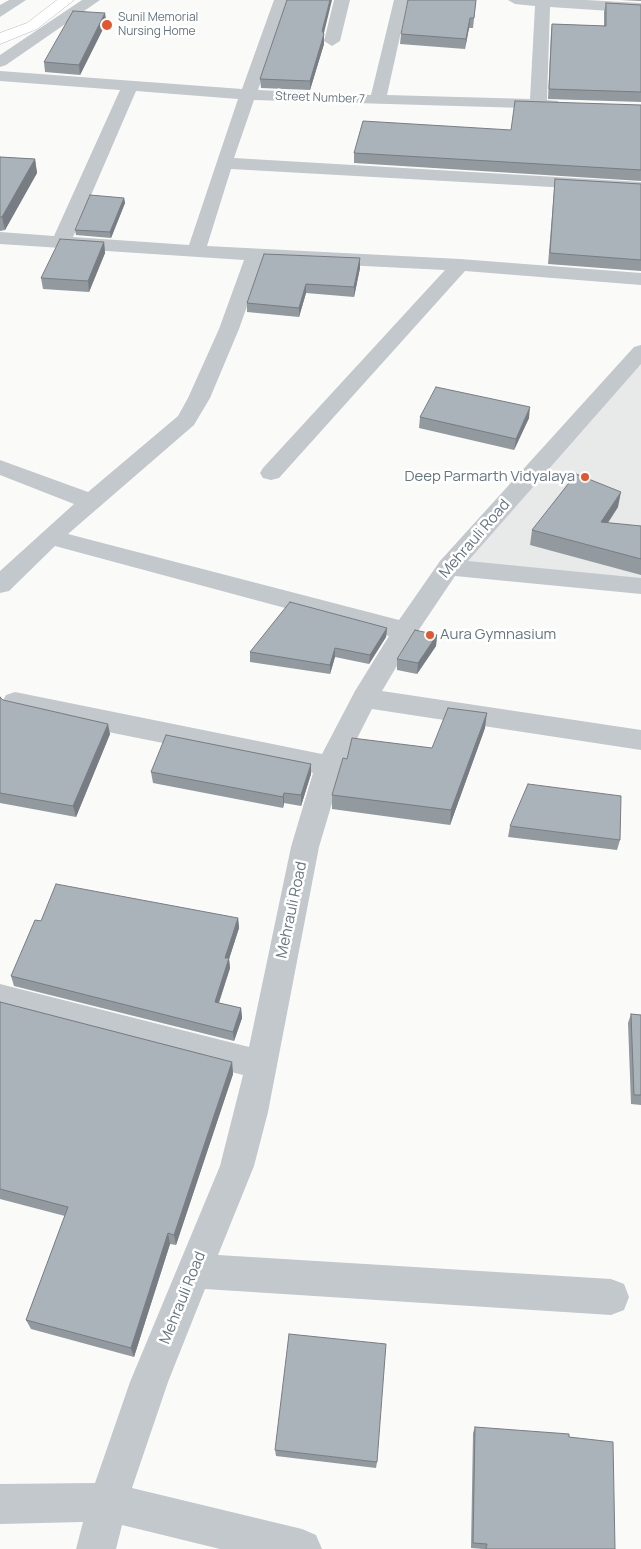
<!DOCTYPE html>
<style>
body{margin:0}
canvas{display:block;background:#fafaf8}
</style>
<canvas width="641" height="1549"></canvas>
<script>
const context = document.querySelector('canvas').getContext('2d');
context.lineJoin = 'round';
function paint(path, color) {
  context.fillStyle = color;
  context.fill(path, 'evenodd');
}
function toPath(rows) {
  const path = new Path2D();
  for (const r of rows) {
    path.moveTo(r[0], r[1]);
    for (let i = 2; i < r.length; i += 2) path.lineTo(r[i], r[i + 1]);
  }
  return path;
}
function stroke(path, color, width, dash) {
  context.strokeStyle = color;
  context.lineWidth = width;
  context.lineCap = dash ? 'butt' : 'round';
  context.setLineDash(dash || []);
  context.stroke(path);
}
function write(font, color, halo, rows, align = 'center') {
  context.font = font + ' Manrope,sans-serif';
  context.lineWidth = 5;
  context.setLineDash([]);
  context.textBaseline = 'middle';
  context.strokeStyle = halo;
  context.fillStyle = color;
  for (const [text, x, y, turn = 0] of rows) {
    context.save();
    context.translate(x, y);
    context.rotate((+turn || 0) * Math.PI / 180);
    context.textAlign = isNaN(turn) ? turn : align;
    if (halo) context.strokeText(text, 0, 0);
    context.fillText(text, 0, 0);
    context.restore();
  }
}
paint(toPath([
 [641,352,641,580,449,567]
]), '#e8e9e9');
const major = toPath([
 [57,0,74,0,37,29,0,44,0,33,27,23,57,0]
]);
stroke(major, '#b5babe', 1);
paint(toPath([
 [9,0,26,0,0,17,0,5,9,0],
 [82,0,100,0,6,65,0,67,0,55,82,0],
 [274,0,288,0,258,90,371,95,394,0,408,0,387,95,530,99,535,6,515,4,508,0,586,0,641,3,641,13,550,7,547,100,558,101,560,105,558,109,254,100,234,158,641,182,641,192,231,169,207,246,460,259,641,273,641,285,465,271,279,478,271,480,263,478,260,473,263,468,445,270,263,261,239,329,210,398,194,425,68,534,399,620,440,561,634,347,641,345,641,364,468,561,641,578,641,594,455,576,414,637,382,691,641,730,641,750,372,709,343,766,319,847,268,1112,254,1166,218,1255,611,1279,624,1284,629,1297,624,1310,611,1315,205,1289,168,1382,132,1488,302,1529,316,1535,322,1549,220,1549,122,1525,116,1549,76,1549,83,1522,0,1524,0,1484,95,1483,130,1382,220,1166,243,1075,0,1012,0,984,249,1047,291,847,313,773,63,723,6,709,2,702,6,695,15,692,322,754,355,691,389,636,55,546,9,591,0,593,0,571,74,504,0,475,0,460,88,492,178,416,188,398,219,329,244,260,0,244,0,232,54,236,120,90,0,81,0,71,242,89,274,0],
 [136,91,238,99,189,245,73,237,136,91],
 [334,0,350,0,340,41,332,46,324,41,334,0]
]), '#c3c8cc');
paint(major, '#fff');
paint(toPath([
 [476,0,473,28,469,28,465,49,400,44,401,34],
 [620,0,641,0,641,1],
 [606,3,641,5,641,102,548,99,551,34,552,24,604,26,604,12],
 [105,13,106,23,80,75,45,72,44,62],
 [324,33,324,44,310,90,261,88,260,79],
 [641,105,641,181,354,163,354,153,511,130],
 [0,157,35,159,37,173,5,230,0,231],
 [555,179,641,184,641,271,548,264],
 [124,198,125,203,111,238,76,235,75,230],
 [104,242,105,253,89,292,43,289,41,278],
 [360,258,360,268,354,297,306,293,299,317,247,312,247,303],
 [420,417,529,418,514,450,419,428],
 [618,507,608,523,641,526,641,575,530,545,532,530],
 [387,628,386,637,369,664,335,657,330,674,250,662,250,652],
 [437,635,436,646,417,674,397,670,397,659],
 [0,697,3,700,110,734,76,817,0,803],
 [485,728,450,825,332,809,332,795,347,759,432,748],
 [151,772,311,774,301,806,284,803,283,808,153,783],
 [510,826,620,840,617,850,508,837],
 [238,918,239,928,229,959,230,968,219,1003,241,1008,242,1018,234,1041,14,986,11,976,41,921],
 [0,1002,232,1062,233,1074,176,1245,170,1244,134,1357,31,1329,26,1320,65,1216,0,1199],
 [631,1014,641,1015,641,1105,631,1104,628,1023],
 [475,1427,569,1437,615,1549,483,1549,471,1548,473,1433],
 [275,1450,377,1462,376,1468,276,1456]
]), '#929a9f');
paint(toPath([
 [330,0,332,0,322,41,322,31],
 [105,13,106,23,80,75,79,65],
 [470,18,469,28,465,49,466,39],
 [324,34,324,44,310,90,310,81],
 [35,159,37,173,5,230,2,217],
 [124,198,125,203,111,238,110,232],
 [104,242,105,253,89,292,88,281],
 [360,258,360,268,354,297,354,287],
 [306,284,306,293,299,317,299,308],
 [530,407,529,418,514,450,516,439],
 [621,492,618,507,598,537,601,522],
 [387,628,386,637,369,664,370,655],
 [437,635,436,646,417,674,418,663],
 [335,648,335,657,330,674,330,665],
 [487,713,485,728,450,825,451,810],
 [108,724,110,734,76,817,73,806],
 [311,764,311,774,301,806,301,795],
 [284,793,284,803,283,808,283,797],
 [238,918,239,928,229,959,230,968,216,1011,215,1002,225,958],
 [241,1008,242,1018,234,1041,233,1032],
 [232,1062,233,1074,176,1245,174,1235],
 [168,1233,170,1244,134,1357,131,1348]
]), '#777d82');
const building = toPath([
 [287,0,330,0,322,31,324,34,310,81,260,79,287,0],
 [408,0,476,0,474,18,470,18,466,39,401,34,408,0],
 [606,3,641,5,641,92,549,89,552,24,606,26,606,3],
 [73,11,105,13,79,65,44,62,73,11],
 [515,101,641,105,641,170,354,153,363,121,511,130,515,101],
 [0,157,35,159,2,217,0,217,0,157],
 [555,179,641,184,641,260,550,253,555,179],
 [90,195,124,198,110,232,75,230,90,195],
 [60,239,104,242,88,281,41,278,60,239],
 [264,254,360,258,354,287,306,284,299,308,247,303,264,254],
 [436,387,530,407,516,439,420,417,436,387],
 [576,474,621,492,601,522,641,526,641,559,532,530,576,474],
 [290,602,387,628,370,655,335,648,330,665,250,652,290,602],
 [415,630,437,635,418,663,397,659,415,630],
 [0,697,3,700,108,724,73,806,0,793,0,697],
 [448,708,487,713,451,810,332,795,343,758,347,759,352,738,432,748,448,708],
 [166,735,311,764,301,795,284,793,283,797,151,772,166,735],
 [528,784,621,796,620,840,510,826,528,784],
 [56,884,238,918,225,958,229,958,215,1002,241,1008,233,1032,11,976,35,920,41,921,56,884],
 [0,1002,232,1062,174,1235,168,1233,131,1348,26,1320,68,1207,0,1189,0,1002],
 [631,1014,641,1015,641,1095,634,1095,631,1014],
 [289,1334,386,1344,377,1462,275,1450,289,1334],
 [475,1427,569,1434,569,1437,613,1442,615,1549,486,1549,487,1544,473,1543,475,1427]
]);
paint(building, '#aab3b9');
stroke(building, '#777d82', 1);
for (const [x, y, r, color] of [
 [107,25,6,"#e4572e"],
 [585,477,5,"#e4572e"],
 [430,635,5,"#e4572e"]
]) {
  const dot = new Path2D();
  dot.arc(x, y, r, 0, 2 * Math.PI);
  context.fillStyle = color;
  context.fill(dot);
  stroke(dot, '#fff', 2);
}
write('12px', '#657683', '#fff', [
 ["Sunil Memorial",118,18],
 ["Nursing Home",118,32]
], 'left');
write('12px', '#657683', '#fff', [
 ["Street Number 7",320,98,2]
]);
write('15px', '#657683', '#fff', [
 ["Deep Parmarth Vidyalaya",575,477],
 ["Aura Gymnasium",440,635,"left"]
], 'right');
write('15px', '#657683', '#fff', [
 ["Mehrauli Road",475,539,-49],
 ["Mehrauli Road",292,910,-78],
 ["Mehrauli Road",183,1298,-68]
]);
</script>
